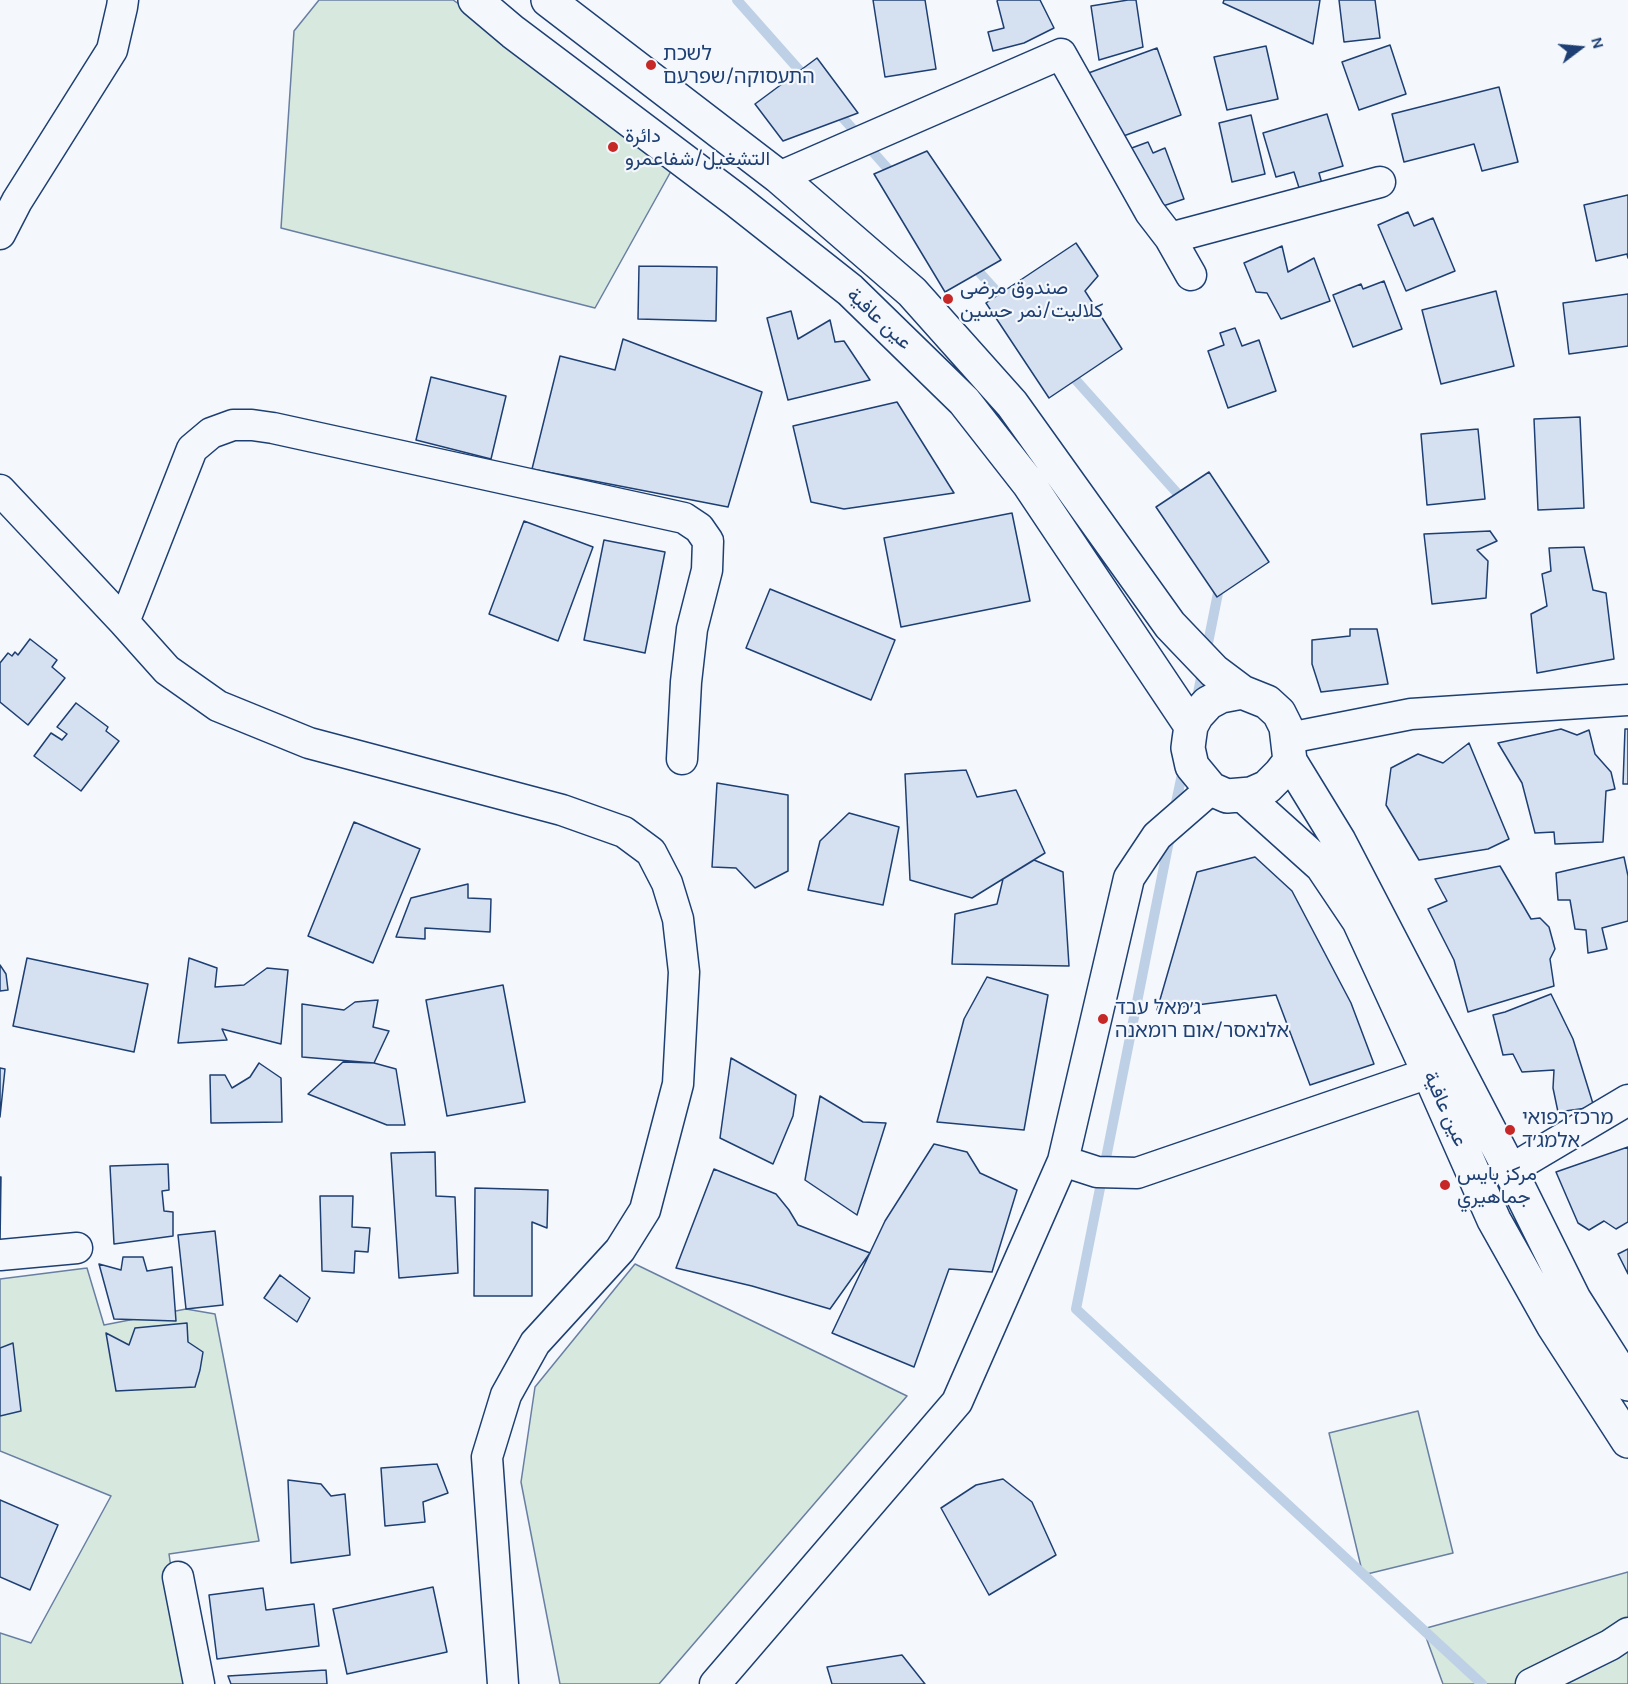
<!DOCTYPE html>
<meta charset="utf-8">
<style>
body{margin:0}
#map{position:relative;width:1628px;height:1684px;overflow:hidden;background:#f4f7fb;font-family:Karla,sans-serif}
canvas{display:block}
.north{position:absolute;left:1550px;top:18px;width:60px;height:60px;-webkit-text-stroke:4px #f4f7fb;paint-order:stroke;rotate:74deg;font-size:16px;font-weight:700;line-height:24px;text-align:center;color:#1d3f73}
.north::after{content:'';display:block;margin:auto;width:21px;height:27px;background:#1d3f73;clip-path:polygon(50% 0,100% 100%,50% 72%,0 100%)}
</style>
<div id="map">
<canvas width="1628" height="1684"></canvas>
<div class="north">N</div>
</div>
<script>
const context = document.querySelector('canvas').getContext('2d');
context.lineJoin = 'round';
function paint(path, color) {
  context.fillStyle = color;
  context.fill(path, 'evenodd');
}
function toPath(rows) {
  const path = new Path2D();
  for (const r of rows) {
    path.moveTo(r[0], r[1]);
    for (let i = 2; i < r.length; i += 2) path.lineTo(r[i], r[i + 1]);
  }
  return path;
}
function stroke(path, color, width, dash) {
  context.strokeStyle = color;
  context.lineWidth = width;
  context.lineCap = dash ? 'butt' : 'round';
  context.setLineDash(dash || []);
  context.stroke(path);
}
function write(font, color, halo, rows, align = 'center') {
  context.font = font + ' Karla,Vazirmatn,"Noto Sans Hebrew",sans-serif';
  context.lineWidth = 4.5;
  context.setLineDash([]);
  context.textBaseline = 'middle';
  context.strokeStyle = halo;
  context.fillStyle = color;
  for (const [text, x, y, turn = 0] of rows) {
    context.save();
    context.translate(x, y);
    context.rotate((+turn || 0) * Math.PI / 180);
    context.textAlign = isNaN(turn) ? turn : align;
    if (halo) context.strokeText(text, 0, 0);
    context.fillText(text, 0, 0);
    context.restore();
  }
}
const green = toPath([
 [319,0,453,0,680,155,595,308,281,228,294,31,319,0],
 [635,1264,907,1396,659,1684,560,1684,521,1482,535,1387,635,1264],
 [87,1268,104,1325,186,1309,215,1314,259,1541,169,1554,188,1684,0,1684,0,1633,31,1643,111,1496,0,1451,0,1279,87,1268],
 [1418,1411,1453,1553,1363,1575,1329,1433,1418,1411],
 [1628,1572,1628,1684,1443,1684,1423,1629,1628,1572]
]);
paint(green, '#d7e8df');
stroke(green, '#687fa3', 1.5);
stroke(toPath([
 [737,0,808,80],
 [835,109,896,178],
 [970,262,1008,304],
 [1066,369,1186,503],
 [1206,653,1220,583],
 [1196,703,1203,668],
 [1174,812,1184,765],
 [1170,836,1076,1309,1482,1684]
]), '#bed0e5', 10);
const building = toPath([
 [873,0,925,0,936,69,885,77,873,0],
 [998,0,1040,0,1054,28,1024,43,993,51,988,32,1004,28,997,1,998,0],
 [1128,0,1136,0,1143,47,1099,60,1091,6,1128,0],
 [1224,0,1320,0,1313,44,1223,3,1224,0],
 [1339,0,1375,0,1380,38,1344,42,1339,0],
 [1390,45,1406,94,1359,110,1342,62,1390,45],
 [1266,46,1278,99,1227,110,1214,57,1266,46],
 [1157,48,1181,115,1107,142,1083,75,1157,48],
 [817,58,858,113,783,141,755,104,817,58],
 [1499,87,1518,162,1482,171,1474,144,1404,162,1392,114,1499,87],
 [1327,114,1343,166,1319,173,1324,191,1302,197,1294,172,1276,177,1263,133,1327,114],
 [1251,115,1265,174,1232,182,1219,123,1251,115],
 [1148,142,1153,153,1165,148,1184,199,1151,210,1129,149,1148,142],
 [927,151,1001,260,945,292,874,174,927,151],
 [1628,195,1628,258,1627,254,1596,261,1584,205,1628,195],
 [1408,212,1414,226,1433,218,1455,271,1406,291,1378,225,1408,212],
 [1076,243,1098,276,1085,291,1122,349,1049,398,986,303,1076,243],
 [1282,246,1288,272,1314,258,1330,301,1281,319,1267,293,1256,292,1244,263,1282,246],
 [639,266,717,267,716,321,638,319,639,266],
 [1384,281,1402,329,1353,347,1333,295,1361,284,1363,289,1384,281],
 [1496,291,1514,366,1441,384,1422,310,1496,291],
 [1628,294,1628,346,1569,354,1563,303,1628,294],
 [791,311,798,339,830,320,835,342,844,341,870,380,788,400,767,318,791,311],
 [1235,328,1242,346,1259,340,1276,391,1228,408,1208,351,1224,345,1220,333,1235,328],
 [623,339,762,392,728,507,532,469,560,356,615,370,623,339],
 [431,377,506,396,491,459,416,440,431,377],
 [897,402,954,493,844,509,811,502,793,426,897,402],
 [1580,417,1584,508,1538,510,1534,419,1580,417],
 [1478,429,1485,499,1427,505,1421,434,1478,429],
 [1209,472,1269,562,1217,597,1156,507,1209,472],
 [1012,513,1030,601,901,627,884,538,1012,513],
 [524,521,593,547,558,641,489,614,524,521],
 [1490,531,1497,541,1477,550,1488,561,1486,598,1432,604,1424,534,1490,531],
 [604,540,665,552,645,653,584,640,604,540],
 [1584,547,1593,590,1606,593,1614,659,1537,673,1531,614,1547,606,1542,574,1551,571,1549,548,1584,547],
 [770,589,895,640,871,700,746,648,770,589],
 [1350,629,1377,629,1388,684,1321,692,1312,664,1312,640,1350,636,1350,629],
 [30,639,57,660,52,667,65,678,28,725,0,702,0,663,8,653,12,656,15,652,18,655,30,639],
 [76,703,108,727,106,731,119,741,81,791,34,756,51,733,62,740,67,734,57,727,76,703],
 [1561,729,1577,735,1589,730,1595,754,1611,772,1615,789,1606,791,1603,842,1555,844,1554,832,1535,833,1522,783,1498,743,1561,729],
 [1625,729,1628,729,1628,784,1623,784,1625,729],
 [1469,743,1509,839,1488,849,1419,860,1386,805,1391,768,1418,754,1443,763,1469,743],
 [966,770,977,797,1016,790,1045,853,972,898,910,880,905,774,966,770],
 [717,783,788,795,788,871,755,888,736,868,712,867,717,783],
 [849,813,899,827,883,905,808,890,820,841,849,813],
 [354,822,420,849,373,963,308,936,354,822],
 [1255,857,1292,891,1351,1003,1374,1064,1310,1085,1276,995,1157,1010,1197,872,1255,857],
 [1624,857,1628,876,1628,921,1602,928,1607,949,1588,953,1586,930,1575,929,1570,900,1558,900,1556,873,1624,857],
 [1034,860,1063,872,1069,966,952,964,955,914,997,904,1003,879,1034,860],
 [1500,866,1531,919,1540,918,1549,927,1555,949,1550,959,1554,986,1468,1012,1454,960,1428,909,1447,901,1435,879,1500,866],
 [468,884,468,898,491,899,490,932,425,928,425,939,396,937,411,898,468,884],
 [27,958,148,984,134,1052,13,1026,27,958],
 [189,958,217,968,215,987,244,985,267,968,288,970,281,1044,222,1029,227,1040,178,1043,189,958],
 [0,965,6,974,8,990,0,991,0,965],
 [987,977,1048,995,1024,1130,937,1122,964,1019,987,977],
 [503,985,525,1102,447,1116,426,1000,503,985],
 [1551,994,1573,1039,1594,1107,1558,1112,1553,1088,1554,1070,1522,1072,1513,1054,1503,1055,1493,1015,1505,1012,1551,994],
 [378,1000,373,1027,389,1031,374,1063,302,1057,302,1004,344,1010,355,1002,378,1000],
 [731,1058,796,1095,793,1116,773,1164,720,1138,731,1058],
 [343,1062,374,1063,396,1069,405,1125,387,1125,308,1094,343,1062],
 [259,1063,281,1078,282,1122,211,1123,210,1075,225,1075,232,1088,250,1077,259,1063],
 [0,1068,5,1069,0,1117,0,1068],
 [820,1096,863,1122,886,1123,857,1215,805,1180,820,1096],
 [934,1144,967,1152,980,1173,1017,1190,992,1272,949,1269,914,1367,832,1333,885,1221,934,1144],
 [1628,1147,1628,1222,1616,1229,1604,1221,1589,1230,1578,1223,1556,1172,1628,1147],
 [435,1152,436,1196,455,1197,458,1273,399,1278,391,1153,435,1152],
 [168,1164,169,1190,162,1191,164,1211,173,1212,173,1236,114,1244,110,1166,168,1164],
 [714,1169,776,1194,789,1210,798,1225,870,1253,830,1309,752,1286,676,1268,714,1169],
 [0,1177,1,1177,0,1245,0,1177],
 [475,1188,548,1190,547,1228,532,1222,532,1296,474,1296,475,1188],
 [320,1196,353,1196,352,1227,370,1228,368,1252,355,1251,354,1273,322,1271,320,1196],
 [215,1231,223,1305,186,1309,178,1235,215,1231],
 [1628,1249,1628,1274,1618,1254,1628,1249],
 [123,1257,143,1257,147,1271,172,1267,176,1321,114,1319,99,1264,121,1270,123,1257],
 [280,1275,310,1298,297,1322,264,1298,280,1275],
 [187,1323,188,1342,203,1352,200,1370,195,1387,116,1391,106,1333,129,1345,135,1328,187,1323],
 [13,1343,21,1411,0,1416,0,1348,13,1343],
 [437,1464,448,1493,423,1502,425,1522,385,1526,381,1468,437,1464],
 [1003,1479,1032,1502,1056,1555,989,1595,941,1508,976,1485,1003,1479],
 [288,1480,321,1484,331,1496,345,1494,350,1555,291,1563,288,1480],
 [0,1500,58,1525,30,1590,0,1577,0,1500],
 [433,1587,447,1652,347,1674,333,1609,433,1587],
 [263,1588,266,1610,314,1604,319,1646,217,1659,209,1595,263,1588],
 [902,1655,925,1684,832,1684,827,1667,902,1655],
 [326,1670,327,1684,231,1684,228,1676,326,1670]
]);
paint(building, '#d5e0f0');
stroke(building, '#1d3f73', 1.5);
const minor = toPath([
 [779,177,1061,54,1150,212,1170,238,1191,275],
 [0,234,17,201,112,50,122,7,123,0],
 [1170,238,1380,182],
 [0,490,124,622,167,670,218,706,309,743,562,810,624,832,651,852,667,883,678,919,684,972,678,1084,645,1210,620,1250,535,1343,506,1395,487,1457,503,1684],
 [124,622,192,449,211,433,233,425,252,425,273,428,684,518,699,528,708,541,707,570,692,629,686,682,682,759],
 [1289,738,1411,714,1628,700],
 [1063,1161,1097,1172,1137,1173,1429,1073],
 [1510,1170,1628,1100],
 [0,1255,77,1248],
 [178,1577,199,1684],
 [715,1684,957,1402,1063,1161,1129,878,1157,836,1211,789],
 [1531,1684,1610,1645,1628,1633]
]);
const secondary = toPath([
 [475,0,513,32,736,200,850,290,964,401,1029,484,1191,726],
 [548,0,779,177,912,292,1012,404,1170,625,1214,671,1242,692],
 [1242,692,1267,702,1279,713,1286,727,1290,761,1280,774,1267,787,1251,794,1227,796,1211,789,1192,766,1188,748,1189,740,1191,726,1197,715,1208,703,1221,696,1242,692],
 [1290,761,1339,841,1510,1170,1574,1299,1628,1384],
 [1243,795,1322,866,1359,921,1429,1073,1494,1220,1553,1325,1628,1441]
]);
stroke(minor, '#1d3f73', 33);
stroke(secondary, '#1d3f73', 36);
stroke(minor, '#f4f7fb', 30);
stroke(secondary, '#f4f7fb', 33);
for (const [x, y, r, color] of [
 [651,65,6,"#c62828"],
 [613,147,6,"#c62828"],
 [948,299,6,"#c62828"],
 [1103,1019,6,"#c62828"],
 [1510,1130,6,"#c62828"],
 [1445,1185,6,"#c62828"]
]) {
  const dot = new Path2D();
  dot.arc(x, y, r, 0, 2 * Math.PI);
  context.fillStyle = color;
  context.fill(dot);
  stroke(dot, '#f4f7fb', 2);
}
write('20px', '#1d3f73', '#f4f7fb', [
 ["לשכת",663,54],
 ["התעסוקה/שפרעם",663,77],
 ["دائرة",625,136],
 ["التشغيل/شفاعمرو",625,159],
 ["صندوق مرضى",960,288],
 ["كلاليت/نمر حسين",960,311],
 ["ג׳מאל עבד",1115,1008],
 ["אלנאסר/אום רומאנה",1115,1031],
 ["מרכז רפואי",1522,1118],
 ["אלמג׳ד",1522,1141],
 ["مركز بايس",1457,1174],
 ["جماهيري",1457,1197]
], 'left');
write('20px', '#1d3f73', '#f4f7fb', [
 ["عين عافية",879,319,43],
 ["عين عافية",1445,1109,66]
]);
</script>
